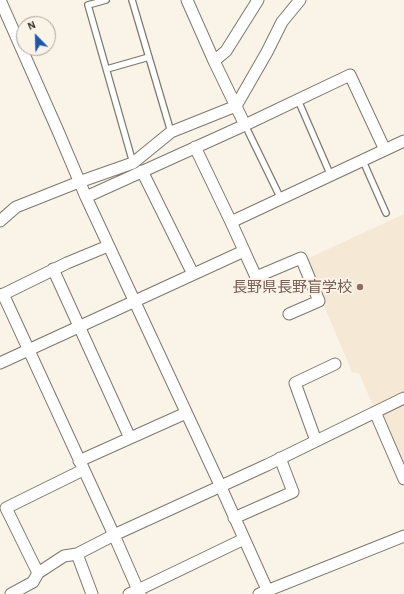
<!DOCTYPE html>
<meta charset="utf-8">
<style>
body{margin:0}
#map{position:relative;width:404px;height:594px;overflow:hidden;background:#faf3e8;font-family:"Alegreya Sans",sans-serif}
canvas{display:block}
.north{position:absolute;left:16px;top:16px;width:40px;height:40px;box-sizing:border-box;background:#faf3e8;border:1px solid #a9a39b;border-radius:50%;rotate:337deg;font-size:11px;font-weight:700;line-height:16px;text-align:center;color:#2f2c28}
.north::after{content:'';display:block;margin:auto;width:14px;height:18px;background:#1e57a9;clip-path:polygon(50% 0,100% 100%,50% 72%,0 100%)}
</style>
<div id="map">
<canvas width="404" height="594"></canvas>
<div class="north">N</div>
</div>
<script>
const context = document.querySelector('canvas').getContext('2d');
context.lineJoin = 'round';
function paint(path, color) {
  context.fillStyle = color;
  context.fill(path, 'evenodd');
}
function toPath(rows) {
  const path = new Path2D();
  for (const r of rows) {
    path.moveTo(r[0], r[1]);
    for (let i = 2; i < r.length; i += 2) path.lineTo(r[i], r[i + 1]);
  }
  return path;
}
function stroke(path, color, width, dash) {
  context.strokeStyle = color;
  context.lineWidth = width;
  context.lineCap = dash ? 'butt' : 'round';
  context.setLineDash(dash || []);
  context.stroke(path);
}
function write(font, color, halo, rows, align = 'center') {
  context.font = font + ' "Alegreya Sans","Noto Sans JP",sans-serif';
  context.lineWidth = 4;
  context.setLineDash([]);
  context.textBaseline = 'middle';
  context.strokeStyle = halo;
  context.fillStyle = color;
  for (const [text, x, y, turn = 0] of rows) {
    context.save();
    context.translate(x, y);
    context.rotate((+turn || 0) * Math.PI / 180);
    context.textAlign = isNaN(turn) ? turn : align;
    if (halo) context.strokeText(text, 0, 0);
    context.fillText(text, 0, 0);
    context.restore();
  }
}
paint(toPath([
 [404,214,404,394,374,408,359,373,352,372,306,263,307,259],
 [404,403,404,467,381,414]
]), '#f5e8d4');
const service = toPath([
 [106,0,88,5,133,163],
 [132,0,171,132],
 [107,69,149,57],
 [298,100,331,176],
 [245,125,281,199],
 [363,161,386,213]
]);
const minor = toPath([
 [0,0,58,131,86,197,220,485,269,594],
 [187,0,214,61,245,125],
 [214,61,226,51,258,0],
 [195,147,231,222,256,277,301,258,319,301,289,314],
 [142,171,193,274],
 [86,197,245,125,350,75,385,150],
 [0,221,16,207,79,182,133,163,171,132,236,106,267,52,282,22,300,0],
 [231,222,404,141],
 [53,269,130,438],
 [3,294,114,535,77,554,64,556,38,573,33,582,11,594],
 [0,296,67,263,108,246],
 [0,363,244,251],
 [375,412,404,479],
 [316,441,295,383,335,364],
 [79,461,186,413],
 [234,518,293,492,280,458],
 [77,554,92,594],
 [38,573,6,508,83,470],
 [129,594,138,590,114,535,267,465,404,398],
 [140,594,138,590,244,539],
 [259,594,404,536]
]);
stroke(service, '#7e786e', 8);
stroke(minor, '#7e786e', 13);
stroke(service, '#fff', 5.5);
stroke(minor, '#fff', 11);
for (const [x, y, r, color] of [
 [360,287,4,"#8d6e63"]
]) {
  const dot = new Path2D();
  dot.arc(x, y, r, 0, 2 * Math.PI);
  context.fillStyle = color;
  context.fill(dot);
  stroke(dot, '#faf3e8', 1.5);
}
write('15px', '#785e54', '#faf3e8', [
 ["長野県長野盲学校",352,287]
], 'right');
</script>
